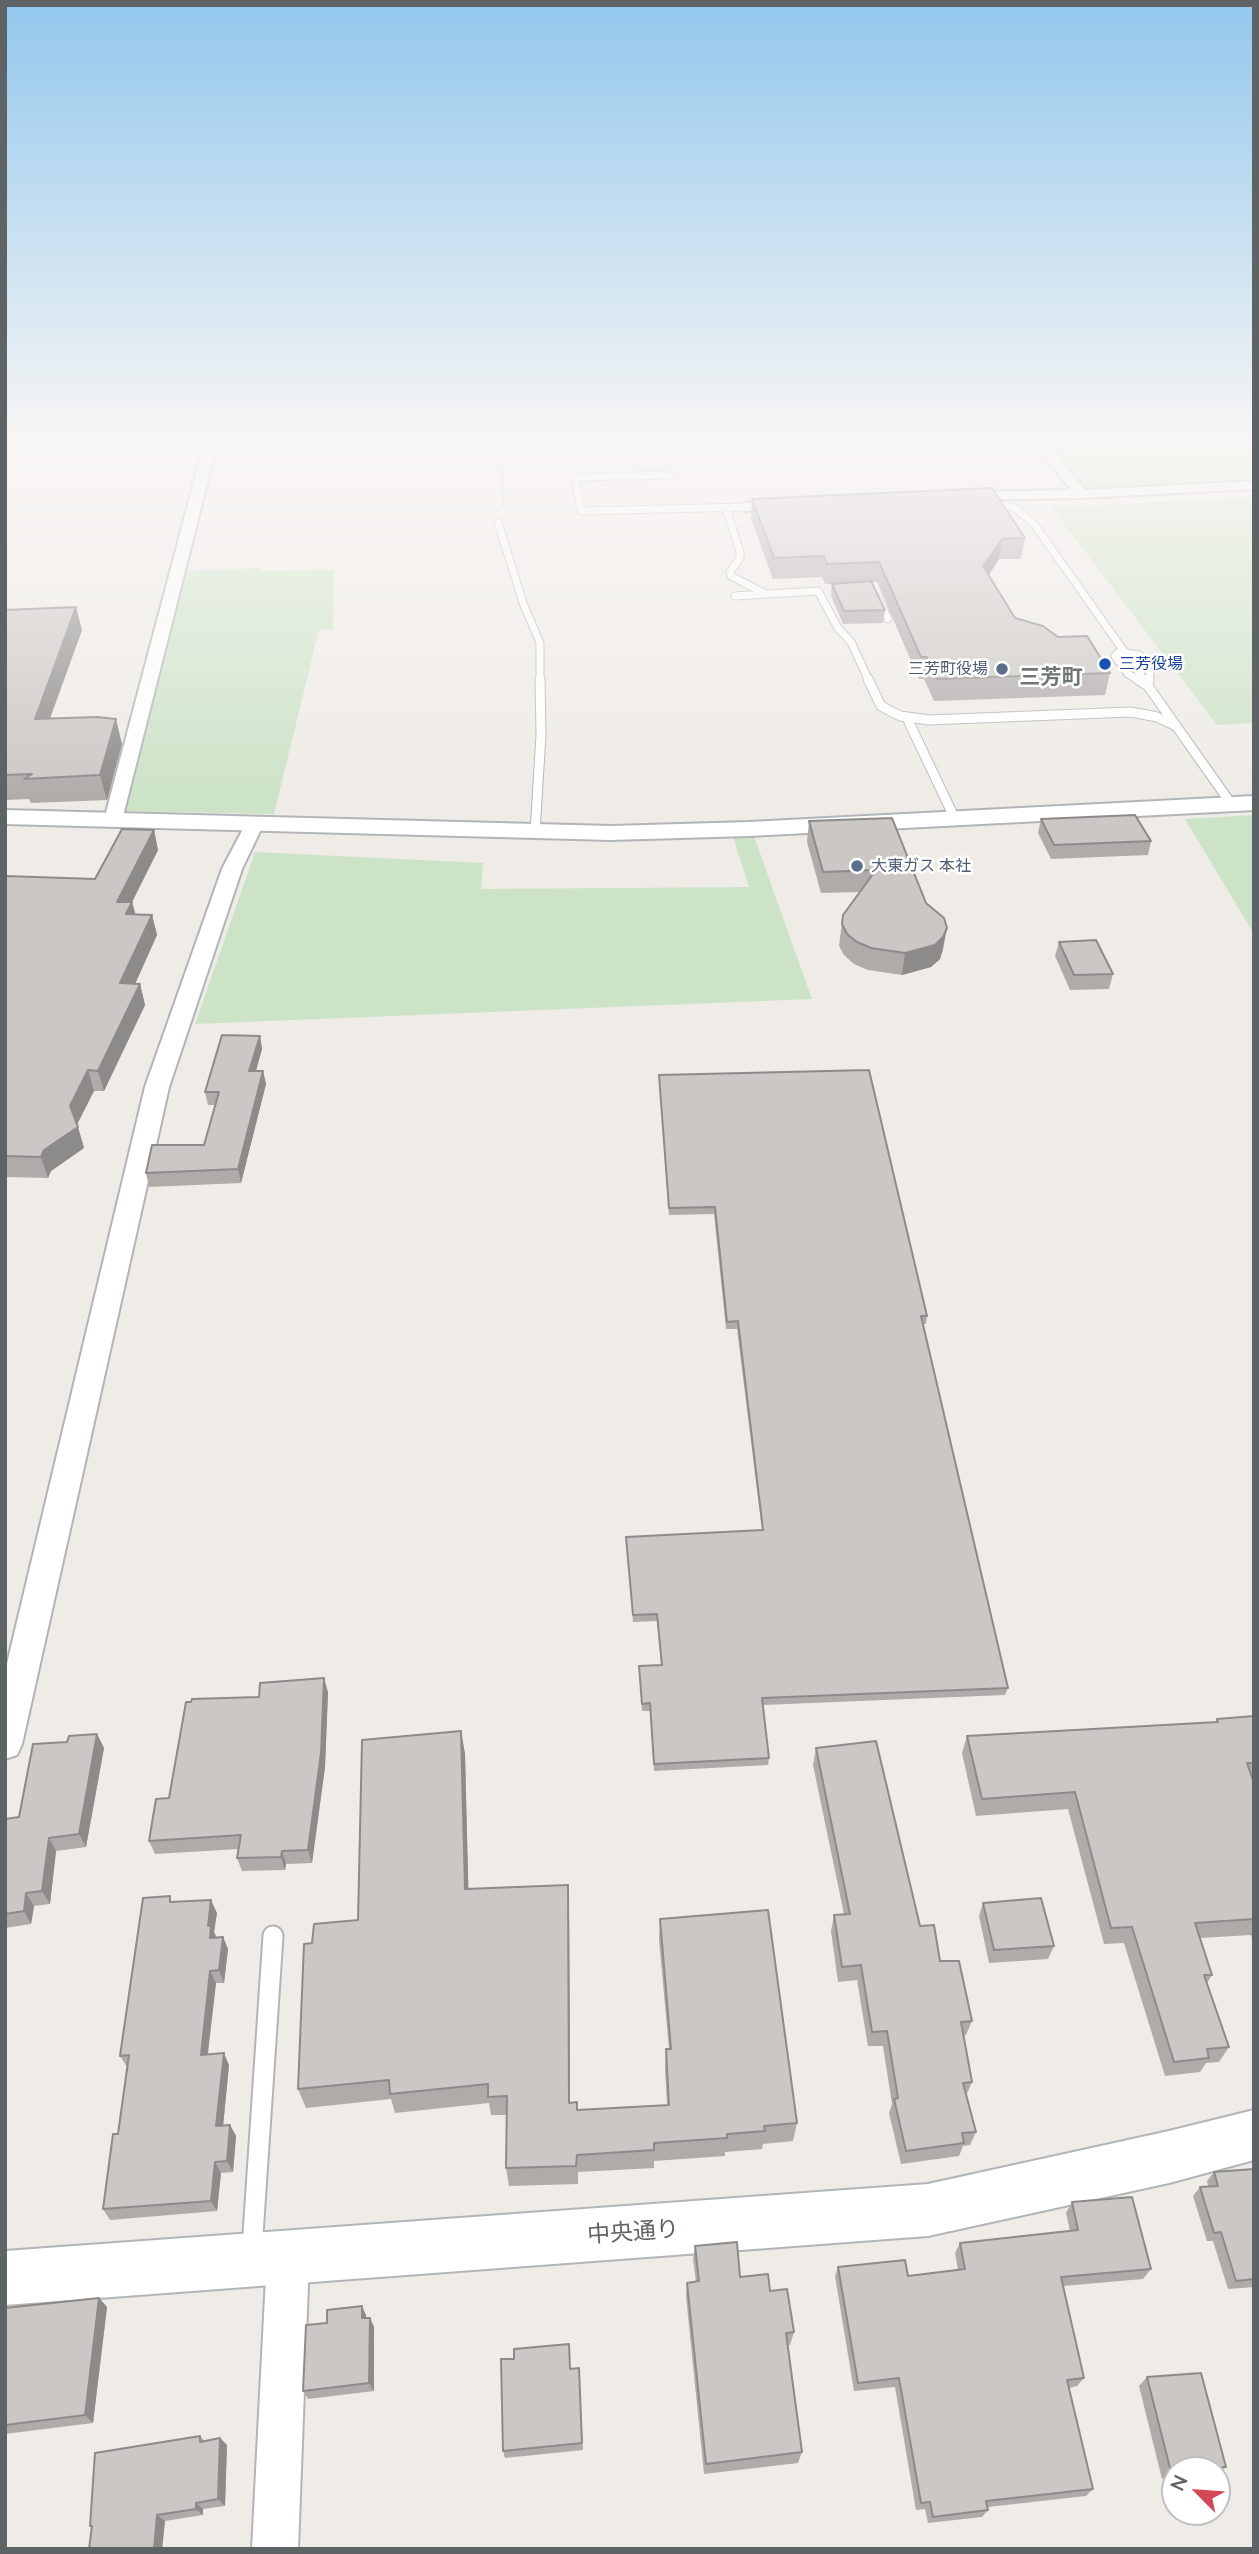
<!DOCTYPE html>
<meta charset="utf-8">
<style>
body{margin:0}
#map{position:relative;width:1259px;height:2554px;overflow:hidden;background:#efece7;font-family:Lato,sans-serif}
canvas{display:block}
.frame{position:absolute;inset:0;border:7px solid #5e6365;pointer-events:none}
.north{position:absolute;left:1161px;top:2456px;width:70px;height:70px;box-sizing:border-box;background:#fff;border:2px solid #bfc1c1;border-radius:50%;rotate:295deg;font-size:19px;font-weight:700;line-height:28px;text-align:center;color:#5e6365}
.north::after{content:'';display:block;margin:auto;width:24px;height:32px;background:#d34856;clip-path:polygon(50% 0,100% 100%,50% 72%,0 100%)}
</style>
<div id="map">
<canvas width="1259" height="2554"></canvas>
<div class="frame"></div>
<div class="north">N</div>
</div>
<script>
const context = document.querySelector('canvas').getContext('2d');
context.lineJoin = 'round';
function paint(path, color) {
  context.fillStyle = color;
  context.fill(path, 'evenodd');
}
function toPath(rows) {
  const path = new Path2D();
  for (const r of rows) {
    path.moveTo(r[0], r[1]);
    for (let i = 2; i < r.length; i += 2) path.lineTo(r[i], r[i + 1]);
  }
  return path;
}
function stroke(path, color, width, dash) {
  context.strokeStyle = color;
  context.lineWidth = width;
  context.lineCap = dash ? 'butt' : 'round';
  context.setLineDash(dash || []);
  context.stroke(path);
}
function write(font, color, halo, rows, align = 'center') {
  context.font = font + ' Lato,"Noto Sans JP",sans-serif';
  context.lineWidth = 5;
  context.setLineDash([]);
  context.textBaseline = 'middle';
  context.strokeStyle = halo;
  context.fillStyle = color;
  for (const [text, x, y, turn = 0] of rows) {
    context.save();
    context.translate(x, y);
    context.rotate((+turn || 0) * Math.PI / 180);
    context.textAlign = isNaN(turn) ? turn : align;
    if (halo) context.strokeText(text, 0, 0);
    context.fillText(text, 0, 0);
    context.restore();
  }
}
paint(toPath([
 [1046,444,1254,444,1254,483,1084,491],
 [1254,498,1254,723,1217,725,1051,507],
 [260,568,261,571,334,570,333,629,319,630,274,814,124,811,185,571],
 [1254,815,1254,934,1185,819],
 [754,836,812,999,195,1024,255,852,483,863,481,889,749,887,733,837]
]), '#cce3c7');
const serviceFar2 = toPath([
 [673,475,575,477,581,511,744,507],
 [986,501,1015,508,1034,524,1145,681],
 [726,508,740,552,740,558,730,572,731,576,764,593],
 [498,522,523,603,540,643,540,681],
 [735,596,818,591,838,628,851,642,869,681],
 [878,598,888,619],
 [1140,681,1128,674,1115,656,1119,652,1139,655,1150,673,1149,681]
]);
const serviceFar1 = toPath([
 [868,679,881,706,900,716,929,720,1131,712,1157,717,1174,725],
 [1137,679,1148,686,1149,679],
 [1143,679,1232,805],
 [907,718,955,819],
 [535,832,541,735,540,679]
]);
const service = toPath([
 [252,2249,273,1936]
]);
const minor = toPath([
 [204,444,217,444,122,820,120,824,106,824,104,820,204,444],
 [1035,444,1048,444,1085,490,1254,481,1254,489,1081,498,962,500,955,496,962,492,1071,490,1035,444],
 [787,501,794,505,792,508,744,511,737,507,744,503,787,501],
 [255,817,264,823,242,869,169,1087,22,1744,17,1755,5,1759,5,1672,145,1087,222,869,246,823,255,817],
 [288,2237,303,2243,309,2258,298,2549,252,2549,267,2258,273,2243,288,2237]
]);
const tertiary = toPath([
 [1254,796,1254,810,749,836,611,840,5,824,5,810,611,826,749,822,1254,796],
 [1254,2110,1254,2160,1169,2183,928,2236,5,2305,5,2251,928,2184,1169,2131,1254,2110]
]);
stroke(serviceFar2, '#b2b5b7', 9);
stroke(serviceFar1, '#b2b5b7', 11);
stroke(service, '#b2b5b7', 23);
stroke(minor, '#b2b5b7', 4);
stroke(tertiary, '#b2b5b7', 4);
stroke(toPath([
 [501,444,503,506]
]), '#a3c6a6', 2.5, [3.5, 2]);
stroke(serviceFar2, '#fff', 7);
stroke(serviceFar1, '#fff', 9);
stroke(service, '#fff', 19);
paint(minor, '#fff');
paint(tertiary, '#fff');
paint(toPath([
 [752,499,1025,538,1021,559,999,559,989,575,1015,618,1110,673,1105,695,934,701,924,679,919,679,877,582,871,582,885,610,883,623,843,624,831,596,832,584,825,584,822,577,773,579,751,519],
 [5,610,82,630,50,718,122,744,107,800,31,803,29,799,5,800],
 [892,818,943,949,940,959,931,967,902,975,868,970,854,964,844,955,839,946,843,915,860,892,821,893,807,842,809,821],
 [1041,819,1151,841,1148,855,1051,859,1038,833],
 [154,830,158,850,132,902,136,915,152,915,157,935,135,984,140,984,145,1005,104,1091,94,1091,77,1125,84,1148,51,1171,48,1178,5,1177,5,876,95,879],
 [1059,942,1113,974,1109,989,1070,990,1055,956],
 [260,1036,262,1049,256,1071,263,1071,266,1084,241,1183,149,1187,146,1173,204,1145,215,1105,208,1105,205,1092],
 [659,1075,927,1316,926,1324,923,1324,1008,1688,1005,1695,763,1705,769,1758,768,1765,654,1771,650,1711,642,1711,639,1666,661,1665,657,1621,633,1622,626,1537,762,1530,737,1329,726,1329,714,1214,669,1215],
 [328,1692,325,1767,312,1863,286,1864,285,1870,242,1871,237,1858,239,1849,155,1854,149,1841,169,1798,259,1697],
 [1254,1716,1254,1779,1253,1780,1254,1783,1254,1944,1251,1935,1200,1938,1212,1975,1207,1983,1229,2047,1219,2062,1206,2063,1200,2072,1165,2076,1124,1943,1104,1944,1068,1809,976,1816,962,1753,967,1736,1215,1722,1217,1719],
 [461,1731,465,1754,468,1889,568,1885,569,1907,570,2102,577,2102,577,2110,667,2105,665,2069,666,2049,669,2049,659,1940,660,1919,797,2123,793,2141,763,2144,762,2149,725,2152,725,2156,654,2161,654,2168,578,2172,578,2184,509,2186,506,2168,507,2115,491,2115,489,2103,395,2113,391,2099,306,2108,298,2089,312,1943,358,1920],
 [97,1734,104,1748,86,1847,56,1851,50,1904,34,1906,31,1924,5,1928,5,1819,19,1817,67,1742],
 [816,1748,940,1961,972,2021,966,2035,963,2036,972,2082,966,2096,976,2132,970,2145,963,2146,959,2156,901,2164,889,2113,892,2104,883,2046,868,2046,857,1980,838,1982,831,1931,834,1915,844,1914,813,1765],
 [173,1902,217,1913,214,1932,216,1937,223,1937,228,1949,224,1983,216,1983,208,2054,229,2065,223,2126,230,2125,236,2136,233,2172,221,2173,217,2211,110,2220,103,2209,118,2134,127,2067,120,2056],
 [983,1903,1054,1946,1048,1959,989,1963,979,1916],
 [1254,2169,1254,2287,1228,2289,1213,2241,1207,2241,1193,2196,1200,2187,1208,2186,1207,2181,1214,2172],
 [1072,2202,1151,2269,1143,2279,1063,2286,1084,2378,1077,2386,1069,2388,1093,2489,1086,2496,988,2507,988,2510,982,2517,928,2523,925,2509,916,2510,895,2387,854,2391,835,2276,838,2267,908,2276,958,2270,955,2253,960,2243,1070,2231,1066,2213],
 [695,2246,740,2277,770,2291,794,2332,790,2345,787,2345,802,2452,798,2463,704,2474,686,2296,687,2283,696,2282,693,2259],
 [99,2298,107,2307,93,2423,5,2434,5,2308],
 [366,2315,366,2318,370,2318,374,2327,374,2391,308,2399,303,2391,327,2323],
 [569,2344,570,2369,579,2368,583,2450,505,2458,503,2451,514,2359],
 [1147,2377,1226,2467,1217,2474,1217,2470,1175,2470,1175,2478,1162,2479,1139,2386],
 [200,2436,205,2441,220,2438,227,2445,225,2506,203,2509,203,2515,165,2521,162,2549,89,2549,92,2527,90,2526]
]), '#aeaba9');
paint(toPath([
 [1002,539,999,559,980,587,983,566],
 [76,607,82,630,41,743,35,719],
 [116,719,122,744,107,800,100,775],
 [154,830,158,850,122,922,117,902],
 [132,902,137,922,126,914],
 [152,915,157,935,126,1004,120,983],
 [947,928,943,949,940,959,931,967,902,975,905,953],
 [140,984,145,1005,104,1091,98,1071],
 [260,1036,262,1049,252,1084,249,1071],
 [88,1070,94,1091,76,1126,70,1106],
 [263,1071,266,1084,241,1183,238,1169],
 [78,1127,84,1148,51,1171,48,1178,41,1157,44,1150],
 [324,1678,328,1692,325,1767,312,1863,308,1850],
 [461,1731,465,1754,469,1911,465,1889],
 [97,1734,104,1748,86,1847,79,1834],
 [49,1838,56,1851,50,1904,42,1891],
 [282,1851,286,1864,285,1870,281,1857],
 [568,1885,569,1907,570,2121,569,2103],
 [26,1893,34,1906,31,1924,24,1911],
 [211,1900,217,1913,214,1932,217,1938,210,1938,208,1926],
 [223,1937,228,1949,224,1983,219,1970],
 [210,1971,216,1983,206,2067,201,2055],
 [224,2053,229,2065,222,2137,216,2126],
 [230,2125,236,2136,233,2172,227,2161],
 [215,2162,221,2173,217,2211,211,2201],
 [99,2298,107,2307,93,2423,85,2415],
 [362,2306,366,2315,366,2327,362,2318],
 [370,2318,374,2327,374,2391,369,2383],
 [220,2438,227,2445,225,2506,218,2499],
 [196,2503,203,2509,203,2515,196,2509],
 [157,2515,165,2521,162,2549,154,2549]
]), '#8d8b89');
const building = toPath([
 [992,488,1025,538,1002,539,983,566,1015,618,1043,626,1058,637,1087,636,1110,673,937,679,927,657,921,657,879,562,827,564,824,556,774,558,752,499,992,488],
 [871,581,885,610,844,611,832,584,871,581],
 [76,607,35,719,97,717,116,719,100,775,24,779,32,774,5,775,5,610,76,607],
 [1135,815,1151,841,1054,845,1041,819,1135,815],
 [892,818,926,903,944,918,947,928,943,937,935,945,905,953,871,948,857,942,847,934,842,924,843,915,876,870,823,872,809,821,892,818],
 [122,829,154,830,117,902,132,902,126,914,152,915,120,983,140,984,98,1071,88,1070,70,1106,78,1127,44,1150,41,1157,5,1156,5,876,95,879,122,829],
 [1096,940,1113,974,1074,975,1059,942,1096,940],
 [222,1035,260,1036,249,1071,263,1071,238,1169,146,1173,152,1145,204,1145,219,1092,205,1092,222,1035],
 [869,1070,927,1316,921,1316,1008,1688,762,1698,769,1758,654,1764,650,1703,642,1704,639,1666,662,1665,657,1614,633,1615,626,1537,763,1530,738,1321,727,1322,715,1207,669,1208,659,1075,869,1070],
 [324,1678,321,1753,308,1850,282,1851,281,1857,237,1858,241,1835,149,1841,156,1799,169,1798,186,1702,191,1702,192,1699,259,1697,260,1683,324,1678],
 [1254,1716,1254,1763,1247,1763,1254,1783,1254,1919,1195,1923,1212,1975,1204,1975,1229,2047,1207,2049,1209,2058,1174,2062,1132,1927,1111,1928,1075,1792,982,1799,967,1736,1218,1722,1217,1719,1254,1716],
 [461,1731,465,1889,568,1885,569,2103,577,2102,577,2110,669,2105,666,2049,671,2049,660,1919,768,1910,797,2123,764,2126,765,2131,727,2134,727,2138,654,2143,654,2150,577,2155,576,2166,506,2168,507,2096,488,2097,488,2084,390,2094,389,2080,298,2089,304,1944,312,1943,314,1924,358,1920,362,1740,461,1731],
 [97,1734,79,1834,49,1838,42,1891,26,1893,24,1911,5,1914,5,1819,19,1817,33,1744,67,1742,69,1736,97,1734],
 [876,1741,920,1926,934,1925,940,1961,959,1961,972,2021,961,2022,972,2082,963,2083,976,2132,962,2133,964,2143,906,2151,894,2099,898,2098,887,2031,872,2032,861,1965,842,1967,834,1915,850,1914,816,1748,876,1741],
 [170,1896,170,1902,211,1900,208,1926,211,1925,210,1938,223,1937,219,1970,210,1971,201,2055,224,2053,216,2126,230,2125,227,2161,215,2162,211,2201,103,2209,113,2134,118,2134,129,2055,120,2056,143,1898,170,1896],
 [1041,1898,1054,1946,994,1950,983,1903,1041,1898],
 [1254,2169,1254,2279,1236,2281,1221,2232,1214,2233,1200,2187,1218,2186,1214,2172,1254,2169],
 [1132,2197,1151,2269,1061,2277,1084,2378,1067,2380,1093,2489,986,2501,988,2510,933,2517,930,2502,921,2503,899,2378,858,2383,838,2267,905,2260,908,2276,965,2269,960,2243,1078,2230,1072,2202,1132,2197],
 [737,2242,740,2277,768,2274,770,2291,787,2289,794,2332,786,2333,802,2452,706,2464,687,2283,699,2281,695,2246,737,2242],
 [99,2298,85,2415,5,2425,5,2308,99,2298],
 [362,2306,362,2318,370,2318,369,2383,303,2391,306,2325,327,2323,327,2310,362,2306],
 [569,2344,570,2369,579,2368,582,2443,503,2451,501,2359,514,2359,514,2349,569,2344],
 [1201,2373,1226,2467,1192,2470,1175,2470,1175,2472,1171,2472,1147,2377,1201,2373],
 [200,2436,200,2442,220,2438,218,2499,196,2503,196,2509,157,2515,154,2549,89,2549,92,2526,90,2526,95,2453,200,2436]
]);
paint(building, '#cac7c4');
stroke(building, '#8d8b89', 2);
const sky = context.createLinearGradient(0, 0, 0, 802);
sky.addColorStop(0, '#92c7ed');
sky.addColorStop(0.55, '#f8f6f4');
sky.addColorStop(1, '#f8f6f400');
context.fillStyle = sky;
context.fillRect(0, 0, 1259, 802);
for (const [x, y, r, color] of [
 [1105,664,7,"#1a4fb4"],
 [1002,669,7,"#5c6f8a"],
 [857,866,7,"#5c6f8a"]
]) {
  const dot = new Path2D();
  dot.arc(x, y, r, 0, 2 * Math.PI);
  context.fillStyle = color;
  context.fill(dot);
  stroke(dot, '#fff', 2.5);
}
write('16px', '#164399', '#fff', [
 ["三芳役場",1119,664]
], 'left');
write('16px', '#4e5e75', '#fff', [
 ["三芳町役場",988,669],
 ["大東ガス 本社",871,866,"left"]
], 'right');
write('bold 21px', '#707577', '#fff', [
 ["三芳町",1051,677]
]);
write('23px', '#5e6365', '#fff', [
 ["中央通り",633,2232,-4]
]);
</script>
